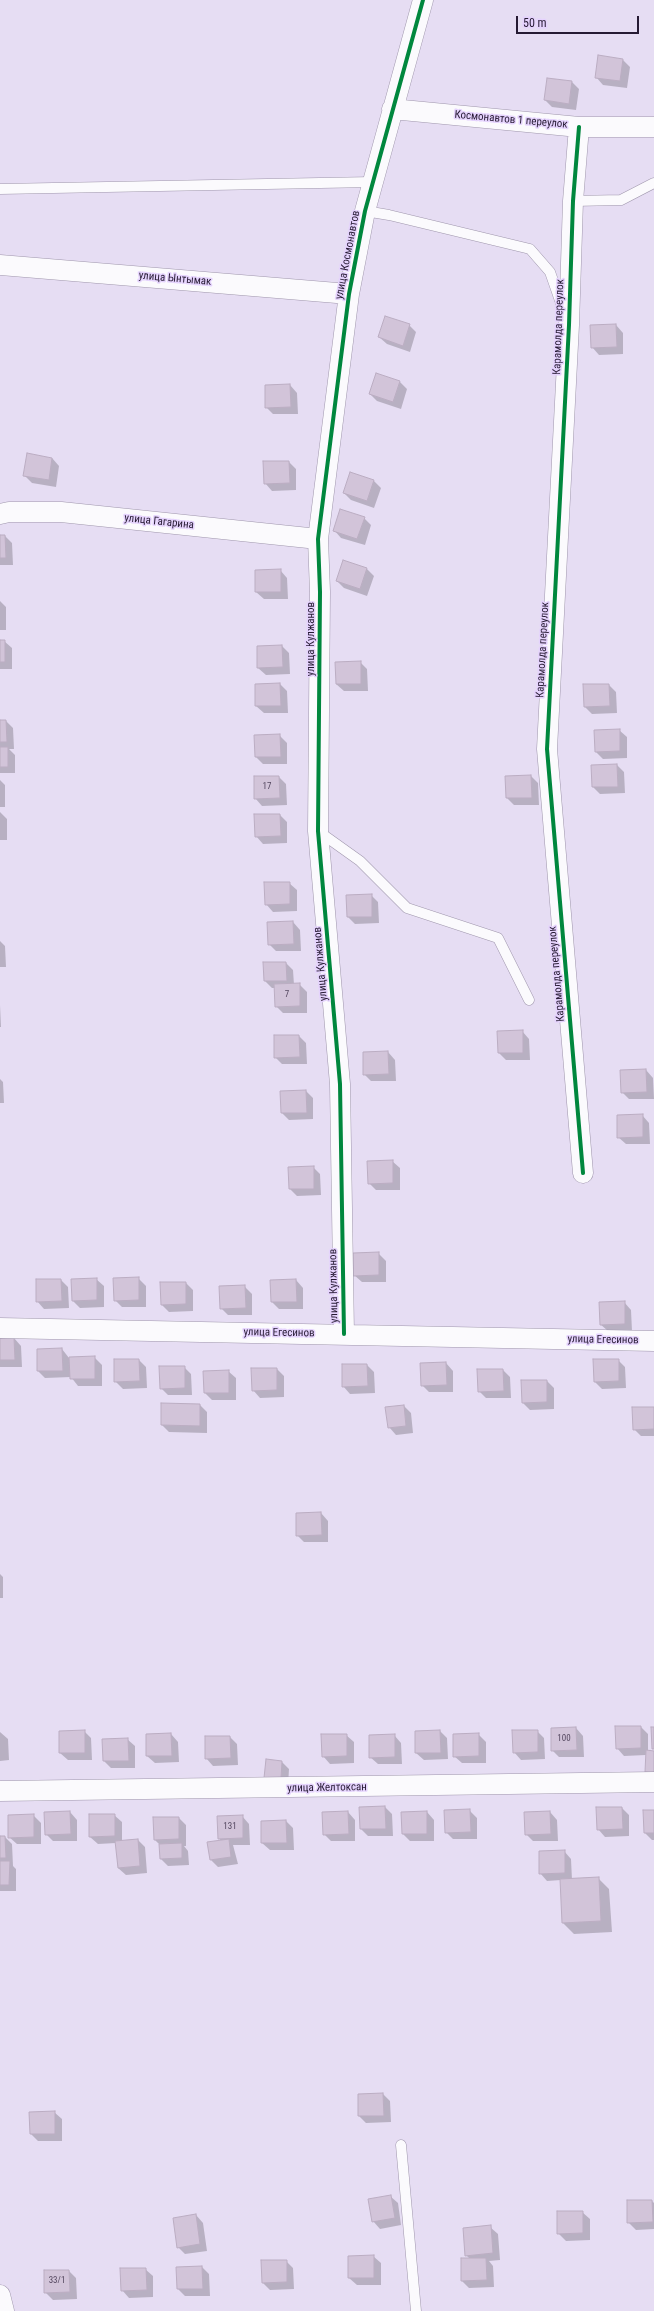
<!DOCTYPE html>
<meta charset="utf-8">
<style>
body{margin:0}
#map{position:relative;width:654px;height:2311px;overflow:hidden;background:#e6ddf3;font-family:"Roboto Condensed",sans-serif}
canvas{display:block}
.scale{position:absolute;left:516px;top:16px;width:123px;height:18px;box-sizing:border-box;border:2px solid #261a33;border-top:0;padding-left:5px;font-size:12px;line-height:14px;white-space:nowrap;color:#261a33;-webkit-text-stroke:3px #e5d3fd;paint-order:stroke}
</style>
<div id="map">
<canvas width="654" height="2311"></canvas>
<div class="scale">50 m</div>
</div>
<script>
const context = document.querySelector('canvas').getContext('2d');
context.lineJoin = 'round';
function paint(path, color) {
  context.fillStyle = color;
  context.fill(path, 'evenodd');
}
function toPath(rows) {
  const path = new Path2D();
  for (const r of rows) {
    path.moveTo(r[0], r[1]);
    for (let i = 2; i < r.length; i += 2) path.lineTo(r[i], r[i + 1]);
  }
  return path;
}
function stroke(path, color, width, dash) {
  context.strokeStyle = color;
  context.lineWidth = width;
  context.lineCap = dash ? 'butt' : 'round';
  context.setLineDash(dash || []);
  context.stroke(path);
}
function write(font, color, halo, rows, align = 'center') {
  context.font = font + ' "Roboto Condensed",sans-serif';
  context.lineWidth = 3;
  context.setLineDash([]);
  context.textBaseline = 'middle';
  context.strokeStyle = halo;
  context.fillStyle = color;
  for (const [text, x, y, turn = 0] of rows) {
    context.save();
    context.translate(x, y);
    context.rotate((+turn || 0) * Math.PI / 180);
    context.textAlign = isNaN(turn) ? turn : align;
    if (halo) context.strokeText(text, 0, 0);
    context.fillText(text, 0, 0);
    context.restore();
  }
}
paint(toPath([
 [599,57,623,60,630,67,627,88,603,85,596,77],
 [548,79,572,82,579,89,576,110,552,107,545,100],
 [409,325,416,332,410,352,387,344,379,337],
 [616,325,623,333,623,354,599,355,592,347],
 [376,374,400,382,407,389,401,409,377,401,370,394],
 [290,385,297,393,298,414,273,414,266,407],
 [52,458,59,466,56,487,32,483,24,475],
 [289,462,296,469,296,490,272,491,265,483],
 [374,481,381,488,374,508,351,500,344,493],
 [364,518,371,525,365,545,341,538,334,530],
 [0,536,5,536,12,543,13,565,0,565],
 [367,569,374,576,367,596,344,588,337,581],
 [280,570,287,578,288,599,264,599,256,592,256,571],
 [0,601,6,607,6,630,0,630],
 [0,641,4,641,12,648,12,669,0,669],
 [282,646,289,653,290,674,266,675,258,668],
 [360,662,367,669,368,691,344,691,336,684],
 [280,684,287,691,288,713,264,713,256,706],
 [609,685,616,692,617,713,592,714,585,707],
 [0,721,6,721,13,728,14,749,9,749,15,755,15,773,0,773],
 [619,730,627,737,627,758,603,759,596,752],
 [279,735,287,743,287,764,263,764,256,757,255,736],
 [617,765,624,772,625,793,600,794,593,787],
 [531,776,538,783,539,805,514,805,507,798],
 [279,777,286,784,287,805,262,806,255,798],
 [0,780,5,785,5,807,0,807],
 [0,812,7,819,7,840,0,840],
 [280,815,287,822,287,843,263,844,256,836],
 [289,883,297,890,297,911,273,912,266,904],
 [371,895,378,902,379,923,355,924,348,917],
 [293,922,300,930,301,951,276,951,269,944],
 [0,941,5,946,6,967,0,967],
 [265,963,286,963,293,970,294,985,299,984,307,992,307,1013,283,1013,276,1006,275,988,272,988,265,981],
 [0,1005,1,1027,0,1027],
 [522,1031,529,1039,530,1060,506,1060,499,1053],
 [275,1036,299,1036,306,1043,307,1064,282,1064,275,1057],
 [388,1052,395,1060,396,1081,371,1081,364,1074],
 [646,1070,653,1078,654,1099,629,1099,622,1092],
 [0,1079,3,1082,4,1103,0,1103],
 [306,1091,313,1098,313,1119,289,1120,282,1113],
 [642,1115,649,1123,650,1144,626,1144,618,1137],
 [392,1161,400,1168,400,1190,376,1190,369,1183],
 [313,1167,320,1174,321,1195,297,1196,290,1189],
 [378,1253,386,1261,386,1282,362,1282,354,1275],
 [138,1278,146,1286,146,1307,122,1307,115,1300],
 [96,1279,104,1286,104,1307,80,1308,73,1301],
 [61,1280,68,1287,69,1308,44,1309,37,1301],
 [296,1280,303,1288,303,1309,279,1309,272,1302],
 [186,1283,193,1290,193,1311,169,1312,162,1305],
 [244,1286,252,1294,252,1315,228,1315,221,1308],
 [624,1302,631,1310,632,1331,608,1331,600,1324],
 [14,1338,21,1346,22,1367,0,1367,0,1339],
 [62,1349,69,1358,94,1357,102,1365,102,1386,78,1386,71,1377,45,1378,38,1371],
 [139,1360,146,1367,147,1388,123,1389,115,1381],
 [618,1360,625,1367,626,1388,602,1389,595,1382],
 [446,1363,453,1371,453,1392,429,1392,422,1385],
 [367,1365,374,1372,375,1393,350,1394,343,1386],
 [184,1367,191,1374,192,1395,168,1395,161,1388],
 [277,1369,284,1376,284,1397,260,1398,253,1390],
 [503,1370,510,1377,511,1398,486,1398,479,1391],
 [228,1371,236,1378,236,1400,212,1400,205,1393],
 [547,1381,554,1388,554,1409,530,1410,523,1403],
 [162,1404,200,1405,207,1412,207,1433,169,1432,162,1425],
 [404,1406,411,1413,413,1433,396,1435,389,1427],
 [654,1408,654,1436,641,1436,634,1429],
 [321,1513,328,1521,328,1542,304,1542,297,1535],
 [0,1574,3,1577,3,1598,0,1598],
 [641,1727,648,1734,648,1752,654,1752,653,1779,646,1772,646,1755,624,1756,617,1748],
 [576,1728,583,1736,584,1757,559,1757,552,1750],
 [84,1731,91,1738,92,1760,68,1760,60,1753],
 [440,1731,447,1738,448,1759,424,1760,416,1753],
 [537,1731,544,1738,545,1759,521,1760,514,1752],
 [0,1732,8,1739,9,1760,0,1761],
 [171,1734,178,1742,179,1762,155,1763,147,1756],
 [478,1734,486,1742,486,1763,462,1763,454,1756],
 [346,1735,354,1742,354,1763,330,1764,323,1756],
 [394,1735,401,1743,402,1764,378,1764,370,1757],
 [230,1737,237,1744,238,1765,213,1766,206,1758],
 [127,1739,135,1746,135,1768,111,1768,104,1761],
 [266,1760,282,1762,289,1769,288,1786],
 [385,1807,392,1814,393,1836,368,1836,361,1829],
 [622,1808,629,1815,629,1836,605,1837,598,1829],
 [470,1811,477,1818,477,1839,453,1839,446,1832],
 [654,1811,654,1840,652,1840,645,1833],
 [70,1812,77,1820,77,1841,53,1841,46,1834],
 [348,1812,355,1820,355,1841,331,1841,324,1834],
 [427,1812,434,1820,434,1841,410,1841,403,1834,402,1813],
 [550,1812,557,1820,558,1841,533,1841,526,1834],
 [33,1815,41,1823,41,1844,17,1844,9,1837],
 [114,1815,122,1822,122,1842,138,1840,145,1847,147,1873,126,1875,118,1868,116,1843,98,1844,90,1837],
 [242,1816,249,1824,250,1845,233,1845,238,1864,218,1867,211,1860,221,1841,219,1838],
 [179,1818,186,1825,186,1846,184,1846,188,1851,189,1865,168,1866,161,1859,160,1845,155,1840],
 [286,1821,293,1828,294,1850,270,1850,262,1843],
 [0,1837,5,1837,12,1844,13,1866,16,1869,16,1891,0,1891],
 [564,1851,571,1859,572,1880,598,1878,609,1889,612,1932,574,1934,563,1923,561,1880,547,1881,540,1873],
 [383,2094,390,2101,391,2122,366,2123,359,2116],
 [54,2112,62,2119,62,2141,38,2141,31,2134],
 [390,2196,398,2203,401,2225,380,2229,373,2221],
 [652,2201,654,2203,654,2229,636,2230,628,2222],
 [582,2212,590,2219,590,2240,566,2241,558,2233],
 [196,2215,203,2223,207,2251,185,2254,178,2247],
 [490,2227,498,2234,500,2260,489,2261,493,2266,494,2287,469,2288,462,2281,470,2259,466,2255],
 [373,2256,381,2263,381,2285,357,2285,349,2278],
 [286,2261,293,2268,294,2289,270,2290,263,2283],
 [202,2267,209,2274,210,2296,185,2296,178,2289],
 [145,2269,153,2276,153,2297,129,2298,122,2290],
 [45,2271,69,2271,76,2278,77,2299,53,2300,45,2292]
]), '#0003');
const building = toPath([
 [598,55,623,59,620,81,595,78,598,55],
 [547,78,572,81,569,104,544,100,547,78],
 [385,316,410,324,403,346,378,337,385,316],
 [616,324,617,347,591,348,590,325,616,324],
 [376,373,400,381,393,402,369,394,376,373],
 [290,384,291,407,265,408,265,385,290,384],
 [27,453,52,458,49,480,23,476,27,453],
 [263,461,289,461,290,483,264,484,263,461],
 [350,472,374,480,367,501,343,493,350,472],
 [340,509,365,517,357,539,333,531,340,509],
 [0,535,5,535,6,558,0,558,0,535],
 [343,560,367,568,360,589,336,581,343,560],
 [281,569,281,592,255,592,255,570,281,569],
 [0,640,5,640,5,662,0,662,0,640],
 [282,645,283,667,257,668,257,646,282,645],
 [361,661,361,684,336,684,335,662,361,661],
 [280,683,281,706,255,706,255,684,280,683],
 [583,684,609,684,610,706,584,707,583,684],
 [0,720,6,720,7,742,0,742,0,720],
 [620,729,620,751,595,752,594,730,620,729],
 [280,734,281,757,255,757,254,735,280,734],
 [0,747,8,747,8,767,0,767,0,747],
 [617,764,618,787,592,787,591,765,617,764],
 [531,775,532,798,506,798,505,776,531,775],
 [254,776,279,776,280,798,254,799,254,776],
 [254,814,280,814,281,836,255,837,254,814],
 [264,882,290,882,290,904,265,905,264,882],
 [372,894,372,917,347,917,346,895,372,894],
 [293,921,294,944,268,945,267,922,293,921],
 [263,962,286,962,287,981,264,981,263,962],
 [300,983,300,1006,275,1007,274,984,300,983],
 [523,1030,523,1053,498,1053,497,1031,523,1030],
 [274,1035,299,1035,300,1057,274,1058,274,1035],
 [388,1051,389,1074,363,1075,363,1052,388,1051],
 [646,1069,647,1092,621,1093,620,1070,646,1069],
 [306,1090,307,1113,281,1113,280,1091,306,1090],
 [643,1114,643,1137,617,1138,617,1115,643,1114],
 [393,1160,393,1183,368,1184,367,1161,393,1160],
 [314,1166,314,1189,289,1189,288,1167,314,1166],
 [379,1252,379,1275,353,1276,353,1253,379,1252],
 [139,1277,139,1300,114,1301,113,1278,139,1277],
 [97,1278,97,1300,72,1301,71,1279,97,1278],
 [36,1279,61,1279,62,1301,36,1302,36,1279],
 [296,1279,297,1302,271,1302,270,1280,296,1279],
 [160,1282,186,1282,186,1304,161,1305,160,1282],
 [245,1285,246,1308,220,1309,219,1286,245,1285],
 [625,1301,625,1324,600,1325,599,1302,625,1301],
 [14,1337,15,1360,0,1360,0,1338,14,1337],
 [62,1348,63,1371,37,1371,37,1349,62,1348],
 [95,1356,95,1379,70,1379,69,1357,95,1356],
 [114,1359,139,1359,140,1381,114,1382,114,1359],
 [593,1359,619,1359,619,1381,594,1382,593,1359],
 [446,1362,447,1385,421,1386,420,1363,446,1362],
 [342,1364,367,1364,368,1386,342,1387,342,1364],
 [159,1366,185,1366,185,1388,160,1389,159,1366],
 [251,1368,277,1368,277,1390,252,1391,251,1368],
 [477,1369,503,1369,504,1391,478,1392,477,1369],
 [229,1370,229,1393,204,1393,203,1371,229,1370],
 [521,1380,547,1380,547,1402,522,1403,521,1380],
 [161,1403,200,1404,200,1426,161,1425,161,1403],
 [404,1405,406,1426,388,1428,385,1407,404,1405],
 [632,1407,654,1407,654,1429,633,1430,632,1407],
 [321,1512,322,1535,296,1536,296,1513,321,1512],
 [615,1726,641,1726,641,1748,616,1749,615,1726],
 [576,1727,577,1750,551,1751,551,1728,576,1727],
 [651,1727,654,1727,654,1749,652,1749,651,1727],
 [85,1730,85,1753,59,1753,59,1731,85,1730],
 [440,1730,441,1753,415,1753,415,1731,440,1730],
 [512,1730,538,1730,538,1752,513,1753,512,1730],
 [171,1733,172,1756,146,1756,146,1734,171,1733],
 [479,1733,479,1756,453,1757,453,1734,479,1733],
 [321,1734,347,1734,347,1756,322,1757,321,1734],
 [395,1734,395,1757,369,1758,369,1735,395,1734],
 [205,1736,230,1736,231,1758,205,1759,205,1736],
 [128,1738,129,1761,103,1761,102,1739,128,1738],
 [646,1750,654,1751,654,1773,645,1772,646,1750],
 [266,1759,282,1761,281,1779,264,1778,266,1759],
 [385,1806,386,1829,360,1829,359,1807,385,1806],
 [596,1807,622,1807,623,1829,597,1830,596,1807],
 [470,1809,471,1832,445,1833,444,1810,470,1809],
 [643,1810,654,1810,654,1833,644,1833,643,1810],
 [70,1811,71,1834,45,1835,44,1812,70,1811],
 [348,1811,349,1834,323,1835,322,1812,348,1811],
 [427,1811,427,1834,402,1834,401,1812,427,1811],
 [550,1811,551,1834,525,1835,524,1812,550,1811],
 [34,1814,34,1837,8,1838,8,1815,34,1814],
 [89,1814,115,1814,115,1836,89,1837,89,1814],
 [243,1815,243,1838,218,1839,217,1816,243,1815],
 [153,1817,179,1817,179,1839,154,1840,153,1817],
 [286,1820,287,1843,261,1843,261,1821,286,1820],
 [0,1836,5,1836,6,1858,0,1858,0,1836],
 [138,1839,140,1866,118,1868,115,1841,138,1839],
 [229,1839,231,1857,210,1860,207,1842,229,1839],
 [182,1843,182,1858,160,1859,159,1844,182,1843],
 [565,1850,565,1873,539,1874,539,1851,565,1850],
 [0,1861,10,1861,9,1885,0,1885,0,1861],
 [599,1877,601,1921,562,1923,560,1879,599,1877],
 [383,2093,384,2116,358,2116,358,2094,383,2093],
 [55,2111,55,2134,30,2134,29,2112,55,2111],
 [391,2195,395,2218,372,2222,368,2199,391,2195],
 [627,2200,652,2200,653,2222,627,2223,627,2200],
 [557,2211,583,2211,583,2233,557,2234,557,2211],
 [196,2214,200,2244,177,2248,173,2218,196,2214],
 [491,2225,493,2253,465,2256,463,2228,491,2225],
 [374,2255,374,2278,348,2278,348,2256,374,2255],
 [461,2258,486,2258,487,2280,461,2281,461,2258],
 [261,2260,287,2260,287,2282,262,2283,261,2260],
 [202,2266,203,2289,177,2289,176,2267,202,2266],
 [120,2268,146,2268,147,2290,121,2291,120,2268],
 [44,2270,69,2270,70,2292,44,2293,44,2270]
]);
paint(building, '#d2c4d9');
stroke(building, '#bbadc2', 1);
const lane = toPath([
 [0,189,373,182],
 [573,201,621,200,654,183],
 [365,211,389,215,530,249,550,272,564,312],
 [318,831,360,861,407,908,498,938,529,1000],
 [401,2145,416,2311]
]);
const street = toPath([
 [392,109,579,127,654,127],
 [579,127,573,201,569,325,547,749,583,1173],
 [0,265,349,294],
 [0,514,9,512,61,512,318,539],
 [0,1328,654,1341],
 [344,1334,340,1084,318,831,320,592,318,539,349,294,365,211,423,0],
 [0,1791,654,1782],
 [0,2295,4,2311]
]);
stroke(lane, '#9f96ac', 11);
stroke(street, '#9f96ac', 21);
stroke(lane, '#fbfafd', 10);
stroke(street, '#fbfafd', 20);
stroke(toPath([
 [579,127,573,201,569,325,547,749,583,1173],
 [344,1334,340,1084,318,831,320,592,318,539,349,294,365,211,423,0]
]), '#00873e', 4);
write('9px', '#54475f', null, [
 ["17",267,787],
 ["7",287,995],
 ["100",564,1739],
 ["131",230,1827],
 ["33/1",57,2281]
]);
write('11px', '#261a33', '#e5d3fd', [
 ["Космонавтов 1 переулок",511,120,5],
 ["улица Космонавтов",348,255,-79],
 ["улица Ынтымак",175,279,5],
 ["Карамолда переулок",559,327,-88],
 ["улица Гагарина",159,522,6],
 ["улица Кулжанов",311,639,-90],
 ["Карамолда переулок",543,650,-87],
 ["улица Кулжанов",321,964,-95],
 ["Карамолда переулок",557,974,-95],
 ["улица Кулжанов",334,1286,-91],
 ["улица Егесинов",279,1333,1],
 ["улица Егесинов",603,1340,1],
 ["улица Желтоксан",327,1788,-1]
]);
</script>
